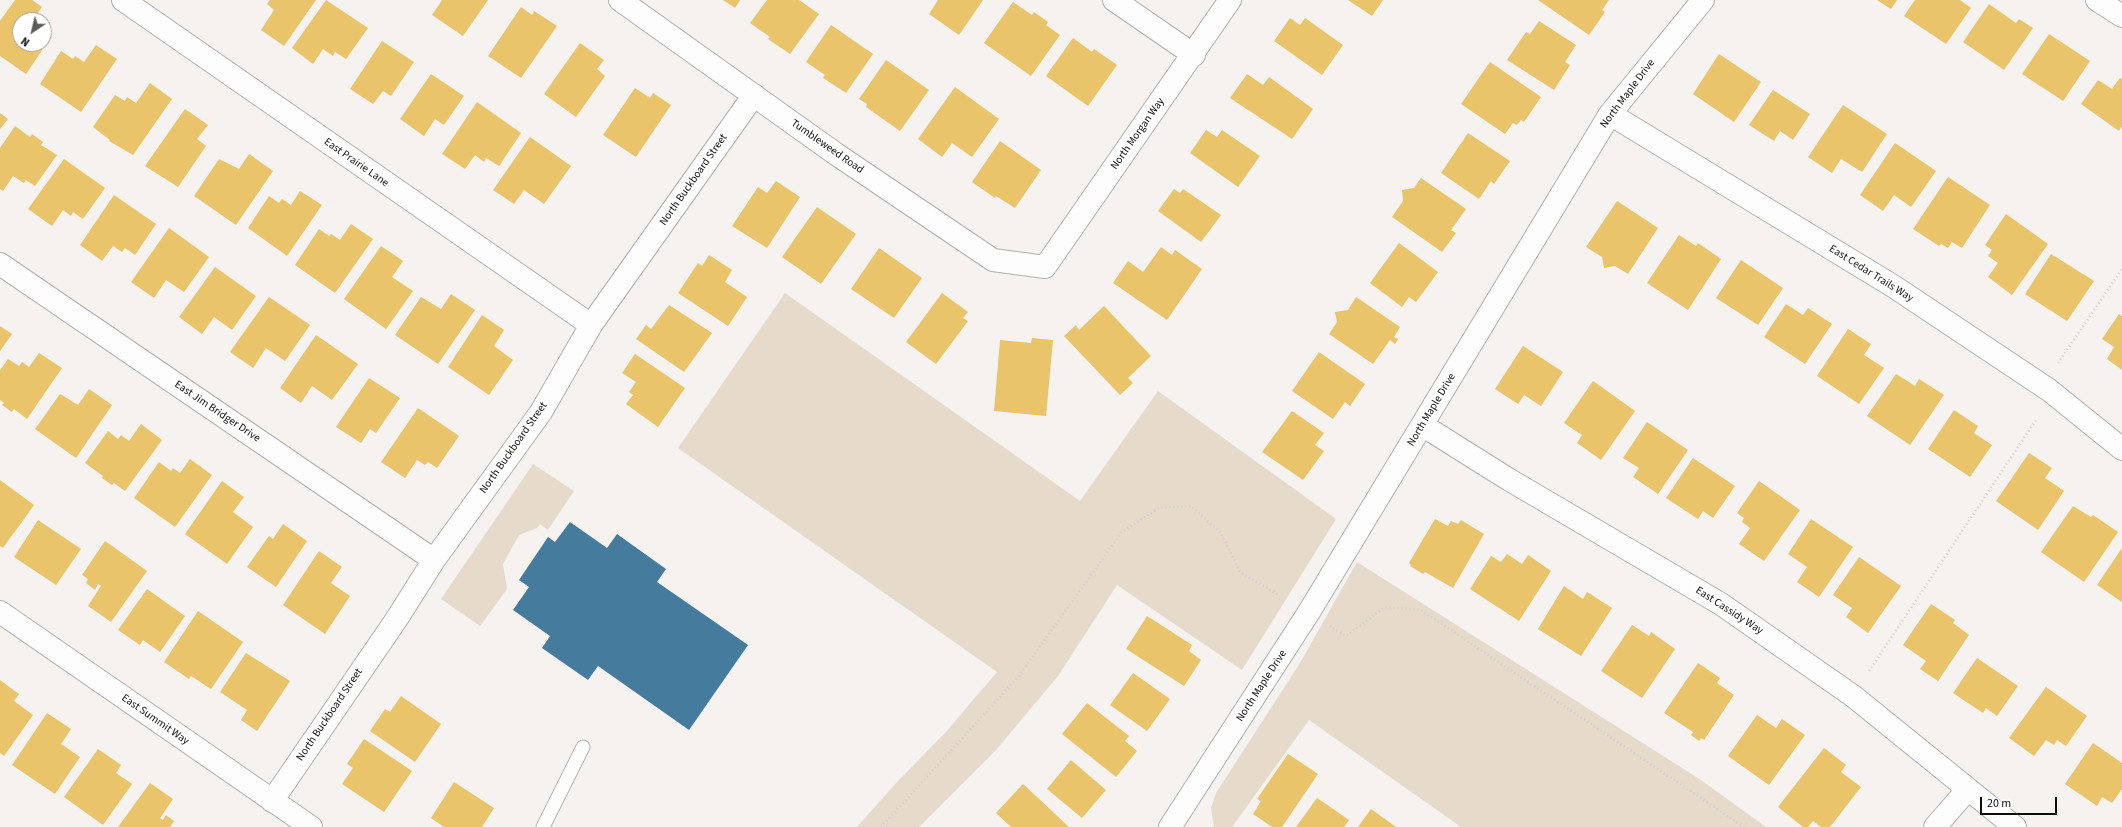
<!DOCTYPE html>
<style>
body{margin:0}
#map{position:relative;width:2122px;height:827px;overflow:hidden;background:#f5f2ef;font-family:"Source Sans 3",sans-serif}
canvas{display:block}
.north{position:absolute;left:12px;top:12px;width:40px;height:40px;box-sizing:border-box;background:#fff;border:1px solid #9e9e9d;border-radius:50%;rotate:215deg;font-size:11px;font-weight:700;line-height:16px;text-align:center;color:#0d0c0a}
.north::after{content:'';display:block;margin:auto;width:14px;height:18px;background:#5e5c5a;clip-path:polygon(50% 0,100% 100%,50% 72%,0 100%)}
.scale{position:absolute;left:1980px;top:797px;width:77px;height:18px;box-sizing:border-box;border:2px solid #0d0c0a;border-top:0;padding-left:5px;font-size:12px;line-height:14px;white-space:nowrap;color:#0d0c0a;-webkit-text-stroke:3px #fff;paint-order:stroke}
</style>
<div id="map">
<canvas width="2122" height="827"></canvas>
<div class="north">N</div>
<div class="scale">20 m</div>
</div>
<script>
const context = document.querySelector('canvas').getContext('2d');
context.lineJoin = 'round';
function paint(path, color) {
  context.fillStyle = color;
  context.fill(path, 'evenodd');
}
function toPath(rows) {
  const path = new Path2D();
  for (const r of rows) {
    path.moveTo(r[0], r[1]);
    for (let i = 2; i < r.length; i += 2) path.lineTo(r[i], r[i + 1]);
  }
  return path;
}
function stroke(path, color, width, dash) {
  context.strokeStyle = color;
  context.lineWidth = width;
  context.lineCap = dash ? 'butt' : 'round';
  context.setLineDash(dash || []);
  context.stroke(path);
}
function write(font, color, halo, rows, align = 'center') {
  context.font = font + ' "Source Sans 3",sans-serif';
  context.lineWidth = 4;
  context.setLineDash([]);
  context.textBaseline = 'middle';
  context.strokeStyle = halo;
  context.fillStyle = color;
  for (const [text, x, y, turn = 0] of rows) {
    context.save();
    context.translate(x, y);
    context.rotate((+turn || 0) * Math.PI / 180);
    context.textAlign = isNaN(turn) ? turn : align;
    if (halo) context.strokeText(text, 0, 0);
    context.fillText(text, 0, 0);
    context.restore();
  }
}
paint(toPath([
 [785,293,1080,501,1158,391,1336,519,1242,670,1117,585,1058,676,996,750,919,827,857,827,897,782,945,733,997,672,678,448],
 [533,464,574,491,548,530,540,524,537,528,519,535,503,564,507,589,480,626,441,599],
 [1357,562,1701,780,1766,827,1461,827,1309,720,1232,827,1214,827,1211,808,1216,793,1300,663]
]), '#e6dacb');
paint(toPath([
 [15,0,32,0,42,7,33,20,20,20,20,44,44,44,44,32,51,37,26,74,0,56,0,21],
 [270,0,316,0,284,46,261,30,274,10,267,4],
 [326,0,368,28,346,59,335,52,333,56,323,49,313,64,292,48],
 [442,0,488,0,463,36,432,15],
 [723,0,740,0,735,8],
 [767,0,799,0,819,14,790,54,768,39,770,37,750,23],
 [938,0,983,0,959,35,929,14],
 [1348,0,1383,0,1372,16],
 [1538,0,1609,0,1602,10,1605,12,1589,35],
 [1877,0,1897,0,1891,9],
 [1915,0,1960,0,1971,8,1946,44,1904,16],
 [1013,2,1032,15,1034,12,1048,22,1046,25,1060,35,1031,76,984,43],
 [1989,4,2016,23,2019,19,2033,28,2004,70,1963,42],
 [521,7,532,15,534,11,557,26,521,78,488,56],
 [1290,18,1300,25,1305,18,1343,45,1322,75,1274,41],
 [1539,21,1576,45,1565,62,1570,65,1554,90,1507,60,1526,32,1530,34],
 [831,25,873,54,846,93,823,78,825,75,806,62],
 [2049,34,2090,61,2063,101,2022,74],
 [1073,38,1092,52,1094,49,1117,65,1088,106,1046,76],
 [382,41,414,62,391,96,383,91,373,104,350,89],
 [580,43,604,60,597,69,605,76,576,117,544,94],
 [96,45,117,59,81,112,40,84,61,51,73,59,75,56,84,62],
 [1719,54,1761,82,1734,122,1693,94],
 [886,60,929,90,900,131,866,107,867,104,859,99],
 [1490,62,1541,97,1524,122,1521,120,1517,125,1513,123,1505,134,1461,104],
 [431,74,464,96,444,125,435,119,424,136,400,119],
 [1247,74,1263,85,1269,77,1313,109,1292,139,1230,98],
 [2120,78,2122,79,2122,126,2119,131,2081,104,2098,80,2112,89],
 [150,83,172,99,133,155,109,141,110,140,93,127,115,95,125,101,127,97,136,103],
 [955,87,999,119,972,157,952,143,942,157,918,139],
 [635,88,650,98,653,93,671,105,636,157,603,135],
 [1773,90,1810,114,1793,140,1780,131,1774,141,1749,125],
 [477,102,521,133,499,166,486,158,484,162,475,155,465,169,442,154],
 [1843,105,1887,134,1862,172,1841,159,1832,173,1808,157],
 [185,109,208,125,197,139,206,146,178,187,145,166],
 [0,113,8,119,0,129],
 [15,126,30,137,32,134,43,142,41,145,57,155,35,186,26,180,24,183,13,176,3,191,0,189,0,148],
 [1206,130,1217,137,1222,130,1260,156,1238,187,1190,153],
 [1468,133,1510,161,1494,184,1491,181,1479,199,1441,173],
 [530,137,571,166,544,204,524,190,514,204,493,190],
 [1000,141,1041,170,1015,208,996,196,995,198,972,182],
 [1895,143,1936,171,1911,207,1894,195,1883,211,1860,195],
 [249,154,273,171,236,225,194,196,219,159,239,169],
 [64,159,105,188,83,219,73,212,71,216,63,210,52,226,28,209],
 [1948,177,1990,205,1962,248,1952,242,1948,248,1941,244,1939,246,1913,229],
 [1421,178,1466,209,1451,230,1456,233,1442,252,1392,217,1403,201,1402,190,1414,188],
 [776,181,800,197,767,248,732,226,758,187,767,193],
 [1174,189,1180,193,1183,189,1221,215,1201,242,1158,211],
 [300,191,322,205,287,256,248,228,269,196,279,203,282,199,291,205],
 [114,195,156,224,135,255,125,248,122,252,113,246,102,261,80,245],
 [1617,201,1658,228,1628,274,1615,266,1604,268,1602,257,1586,247],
 [817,207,856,234,821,284,782,257],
 [2006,214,2048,244,2012,295,1988,277,1998,263,1988,256,1992,250,1985,245],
 [351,224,373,239,335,293,295,265,319,229,329,236,331,234,340,240],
 [169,228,209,257,184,292,166,280,154,298,131,282],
 [1679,235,1696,246,1698,243,1721,259,1688,310,1647,283],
 [1399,243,1438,272,1416,302,1409,297,1402,307,1370,283],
 [381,246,403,261,392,277,413,291,386,329,344,299],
 [1161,247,1172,255,1175,250,1202,269,1167,320,1113,283,1128,261,1143,272],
 [879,248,922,278,894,318,851,289],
 [2051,254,2094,281,2067,321,2025,294],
 [709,255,732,270,725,282,747,297,728,326,678,293,698,263,702,266],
 [1741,260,1783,288,1758,325,1716,298],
 [215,267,256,296,232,330,214,317,202,334,179,317],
 [942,293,968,312,963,318,968,321,936,364,906,342],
 [451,294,475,310,438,364,395,335,421,297,441,309],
 [269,297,310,325,285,361,266,348,253,368,230,352],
 [1356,297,1400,327,1394,337,1398,339,1395,344,1390,340,1373,364,1329,334,1337,322,1335,312,1348,310],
 [1786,304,1803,315,1808,308,1832,324,1805,364,1764,337],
 [669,305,712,333,684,372,636,339,646,325,651,329],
 [1104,306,1151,356,1128,378,1133,383,1120,395,1064,336,1076,325,1079,330],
 [2119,314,2122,316,2122,370,2107,359,2114,347,2102,339],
 [482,315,504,330,494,346,513,360,489,395,448,367],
 [0,326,12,334,0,351],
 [1848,329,1871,344,1864,355,1884,368,1859,404,1817,376],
 [316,335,358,364,332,400,312,386,301,403,280,388],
 [1032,338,1053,340,1046,416,994,411,1000,340,1031,343],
 [1523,346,1563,372,1541,406,1524,395,1518,404,1495,389],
 [1319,352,1365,384,1350,406,1345,402,1333,419,1292,391],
 [39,353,62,368,27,419,14,409,12,412,2,405,4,403,0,400,0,370,8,359,19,366,22,362,29,367],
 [635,354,685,388,658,427,626,404,633,395,629,392,636,382,622,373],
 [1896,374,1915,386,1919,379,1944,395,1910,445,1867,416],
 [369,378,400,398,376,433,370,429,361,443,336,427],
 [1593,381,1635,411,1601,460,1577,443,1582,435,1564,423],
 [89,389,112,405,76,458,35,429,60,394,78,405],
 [418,408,459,436,437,468,428,462,425,465,417,460,405,478,381,462],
 [1954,410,1978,426,1974,433,1992,445,1970,477,1928,449],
 [1292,411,1324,433,1315,445,1324,451,1303,480,1262,452],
 [1647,422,1688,450,1658,494,1633,477,1639,468,1623,458],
 [141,424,162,440,125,491,114,483,112,485,102,478,103,476,85,463,108,431,118,439,121,435,129,441],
 [2029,453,2052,468,2045,478,2064,491,2038,530,1996,501],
 [1693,458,1735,486,1713,518,1703,511,1698,519,1666,498],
 [190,459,212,475,175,527,134,498,159,462,171,471,173,468,180,473],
 [0,480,34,505,3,548,0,546],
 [222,481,244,497,233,512,253,527,227,564,185,534],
 [1759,481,1800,510,1764,561,1739,544,1750,528,1742,522,1744,518,1737,513],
 [2073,506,2091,517,2093,515,2118,532,2084,582,2041,552],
 [1435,519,1448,526,1451,521,1458,524,1461,520,1484,534,1453,588,1425,572,1423,574,1410,566,1411,565,1409,563],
 [1811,519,1853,547,1819,597,1797,582,1807,567,1788,554],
 [38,520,81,549,56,585,14,557],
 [283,524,307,541,276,587,247,567,269,536,273,539],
 [105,541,147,571,111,622,88,606,101,586,98,584,95,590,86,583,88,579,82,575],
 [2122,548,2122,602,2097,585],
 [319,551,342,567,331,583,350,596,325,634,283,605],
 [1507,554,1522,564,1528,555,1551,571,1519,621,1470,589,1491,556,1501,562],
 [1859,557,1901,586,1868,633,1846,617,1852,608,1833,595],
 [1564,586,1583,599,1587,592,1612,608,1581,656,1538,629],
 [147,589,185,616,160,652,143,640,140,645,118,630],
 [1931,604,1955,620,1953,623,1969,635,1938,681,1920,669,1926,661,1903,645],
 [198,611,243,642,211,689,191,676,189,679,164,662],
 [1147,616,1192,645,1189,651,1201,660,1184,686,1126,649],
 [1632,625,1649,636,1651,632,1675,649,1642,698,1601,671],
 [246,653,290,681,257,731,241,720,247,710,220,692],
 [1977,658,2018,686,1997,716,1986,708,1983,713,1953,693],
 [1698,663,1720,678,1717,683,1734,695,1704,740,1701,738,1699,741,1691,735,1693,732,1664,713],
 [1133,673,1170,699,1147,731,1110,705],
 [0,680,19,694,14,701,33,715,4,756,0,753],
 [2046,687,2087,716,2066,746,2057,740,2054,745,2046,740,2034,756,2009,738],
 [401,696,441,724,415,762,370,731,385,709,390,712],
 [1087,703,1129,736,1125,741,1137,751,1116,777,1062,734],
 [47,713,71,729,61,744,80,757,55,794,12,765],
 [1757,715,1776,728,1782,719,1805,735,1769,785,1728,756],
 [364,739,412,771,384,812,342,784,353,768,347,764],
 [2093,743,2122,763,2122,789,2112,803,2102,797,2097,806,2065,784],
 [1824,748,1846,765,1841,772,1861,787,1830,827,1821,827,1813,821,1808,827,1803,827,1778,807],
 [98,749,121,765,116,773,132,784,103,825,64,797],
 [1288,754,1318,774,1282,827,1272,827,1253,814,1261,801,1257,799],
 [1071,760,1106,790,1082,818,1047,789],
 [454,782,494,808,482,827,444,827,431,818],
 [150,783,173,799,160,818,163,820,166,815,174,821,170,827,118,827],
 [1023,784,1069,827,1011,827,996,813],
 [1317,798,1349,820,1344,827,1296,827],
 [1371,809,1396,827,1358,827]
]), '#e9c46a');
paint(toPath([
 [570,522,607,548,617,534,666,569,657,582,748,645,689,730,598,666,588,680,542,648,550,636,513,610,529,587,519,580,548,537,555,542]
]), '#457b9d');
const lane = toPath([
 [543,827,583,747]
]);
const street = toPath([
 [123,0,591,325],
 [620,0,836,154,993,260,1045,267,1230,0],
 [1114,0,1194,55],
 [2097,0,2122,16],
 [1610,114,1893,286,2049,390,2122,449],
 [0,264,434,560],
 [1422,425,1508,479,1721,604,1853,696,2015,827],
 [0,612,311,827],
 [272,801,396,620,434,560,541,412,591,325,754,95],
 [1170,827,1309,612,1610,114,1703,0],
 [1935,827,1968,789]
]);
stroke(lane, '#b2b0ae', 15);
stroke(street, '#b2b0ae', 24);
stroke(toPath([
 [2058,363,2122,269],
 [1330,626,1346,636,1385,607,1421,610,1744,827],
 [1869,671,2036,420],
 [881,827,1018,677,1122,532,1159,508,1191,506,1221,533,1240,572,1279,595]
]), '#cfcecd', 2.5, [1, 3]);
stroke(lane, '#fefdfd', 13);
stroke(street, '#fefdfd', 22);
write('11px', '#0d0c0a', '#fff', [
 ["North Maple Drive",1628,94,-53],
 ["North Morgan Way",1138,134,-55],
 ["Tumbleweed Road",827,147,35],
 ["East Prairie Lane",356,163,35],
 ["North Buckboard Street",694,180,-55],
 ["East Cedar Trails Way",1871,274,32],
 ["North Maple Drive",1432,410,-59],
 ["East Jim Bridger Drive",217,412,34],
 ["North Buckboard Street",514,448,-55],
 ["East Cassidy Way",1729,611,33],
 ["North Maple Drive",1262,686,-57],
 ["North Buckboard Street",330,715,-56],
 ["East Summit Way",155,720,35]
]);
</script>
